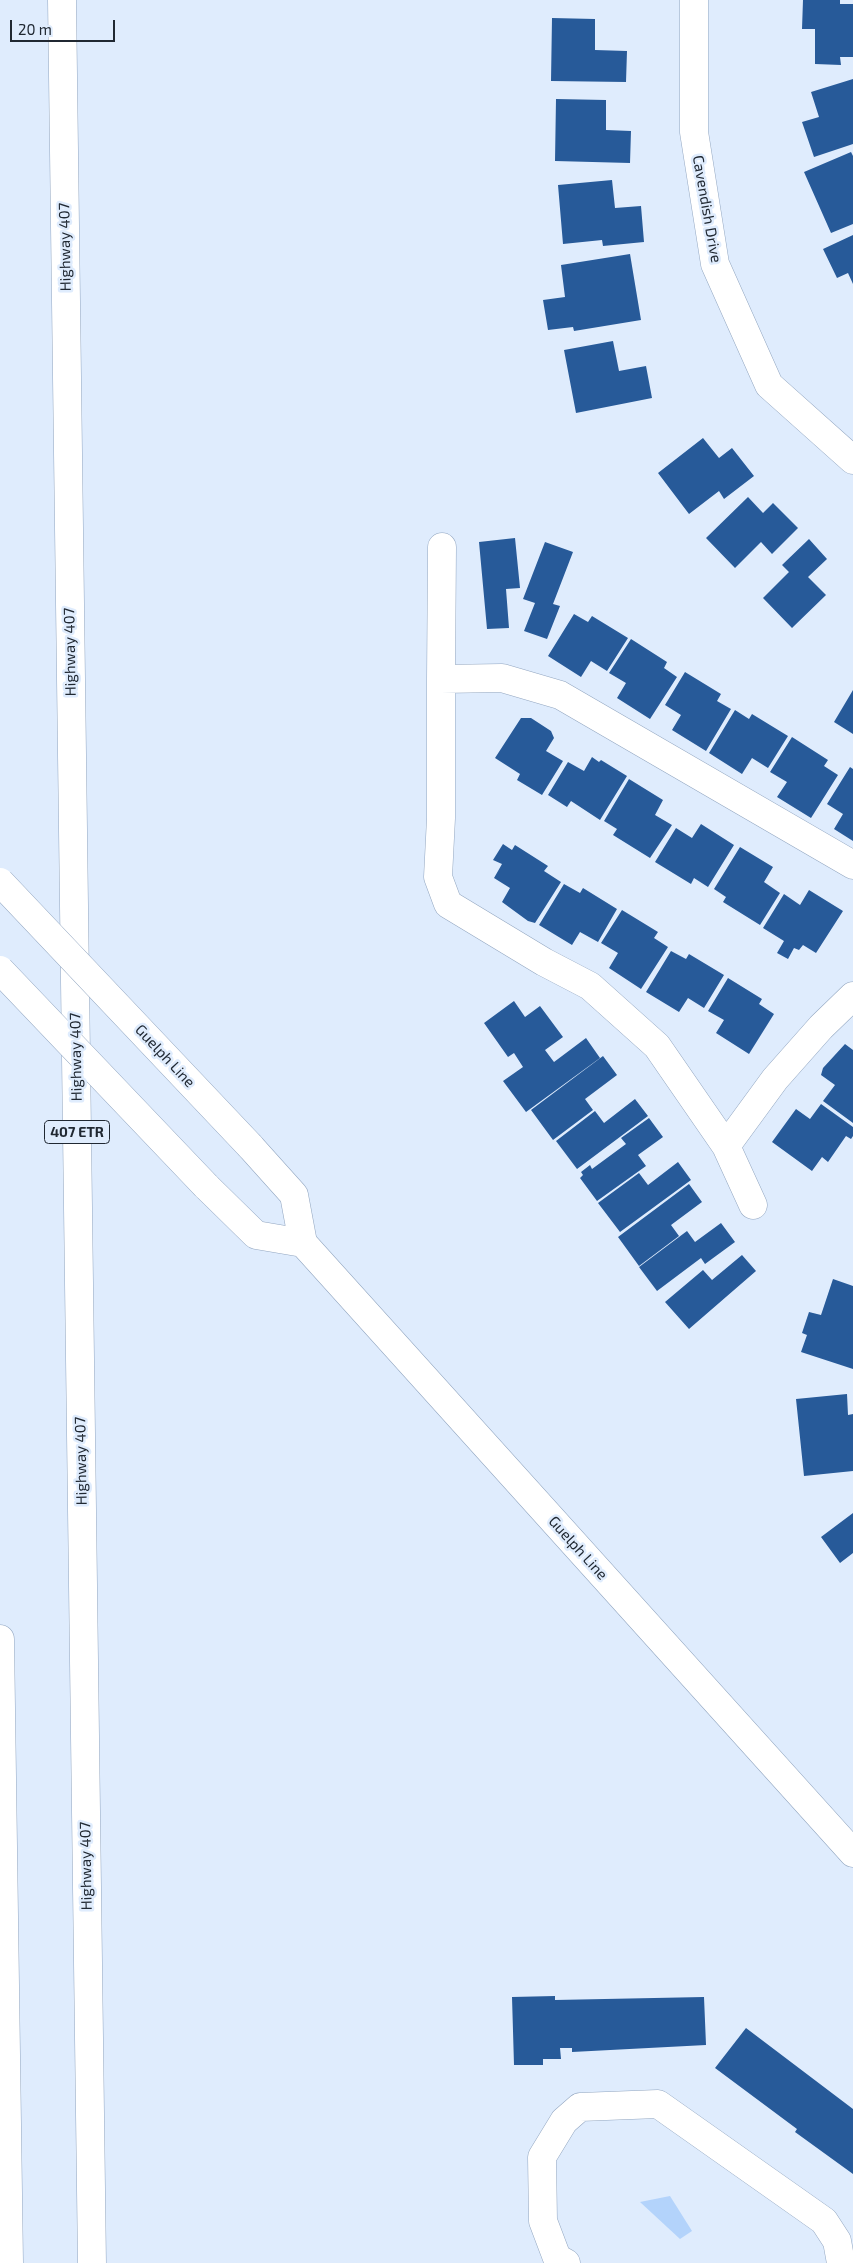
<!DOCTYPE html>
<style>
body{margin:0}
#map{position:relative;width:853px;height:2263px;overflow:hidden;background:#dfecfd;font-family:"Exo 2",sans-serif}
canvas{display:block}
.scale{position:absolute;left:10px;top:20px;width:105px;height:22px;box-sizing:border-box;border:2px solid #202832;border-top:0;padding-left:6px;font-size:15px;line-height:18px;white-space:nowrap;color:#202832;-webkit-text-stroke:4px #dfecfd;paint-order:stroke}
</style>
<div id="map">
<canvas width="853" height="2263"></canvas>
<div class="scale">20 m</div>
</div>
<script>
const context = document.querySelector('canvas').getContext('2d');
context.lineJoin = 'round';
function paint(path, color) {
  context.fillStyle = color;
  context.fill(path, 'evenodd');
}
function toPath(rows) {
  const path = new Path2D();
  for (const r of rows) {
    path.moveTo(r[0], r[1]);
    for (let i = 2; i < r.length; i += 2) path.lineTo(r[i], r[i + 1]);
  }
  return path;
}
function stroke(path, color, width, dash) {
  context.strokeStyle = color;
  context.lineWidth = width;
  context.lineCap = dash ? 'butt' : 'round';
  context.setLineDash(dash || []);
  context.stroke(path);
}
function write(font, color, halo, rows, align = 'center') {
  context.font = font + ' "Exo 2",sans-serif';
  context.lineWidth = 5;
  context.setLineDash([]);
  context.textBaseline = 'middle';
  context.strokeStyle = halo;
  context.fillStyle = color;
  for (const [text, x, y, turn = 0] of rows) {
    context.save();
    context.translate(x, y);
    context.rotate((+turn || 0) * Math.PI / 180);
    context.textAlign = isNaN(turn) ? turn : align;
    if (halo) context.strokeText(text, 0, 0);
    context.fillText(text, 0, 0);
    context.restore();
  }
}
paint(toPath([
 [670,2196,692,2231,680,2239,640,2202]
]), '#b3d3fb');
paint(toPath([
 [803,0,840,0,840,4,853,4,853,57,840,57,841,65,815,64,815,29,802,29],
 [552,18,595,19,595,50,627,51,626,82,551,81],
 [853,79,853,144,814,157,802,122,819,117,811,92],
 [556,99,606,100,606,130,631,131,630,163,555,161],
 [851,152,853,156,853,224,831,233,804,172],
 [612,180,615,208,641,206,644,242,603,246,602,240,563,244,558,185],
 [853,235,853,284,848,273,837,278,823,249],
 [630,254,641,320,574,331,573,327,548,330,543,300,565,297,561,265],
 [613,341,619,371,646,366,652,398,576,413,564,350],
 [703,438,719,458,732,448,754,476,724,499,719,491,689,514,658,473],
 [748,497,763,513,773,503,798,528,772,554,761,542,735,568,706,538],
 [515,538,520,588,506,589,509,628,487,629,479,542],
 [809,539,827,559,808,577,826,595,792,628,763,598,789,572,782,565],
 [545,542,573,552,553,604,560,606,547,639,524,631,535,603,523,599],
 [574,614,588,622,592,616,628,638,607,671,591,661,581,677,548,656],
 [631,639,667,662,664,668,677,677,650,719,617,698,626,683,609,673],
 [685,672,721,694,717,701,731,709,706,751,672,730,681,715,665,705],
 [853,690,853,734,834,722],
 [735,710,749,719,752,714,788,736,768,768,752,758,742,774,709,753],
 [521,718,531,718,551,731,554,738,546,751,563,761,542,795,517,780,520,774,495,758],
 [792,737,828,760,824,766,838,775,811,818,777,797,787,782,770,772],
 [592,757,599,762,601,760,627,776,600,820,571,801,567,807,548,795,568,762,584,771],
 [850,767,853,769,853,841,834,829,843,814,827,804],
 [629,779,663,800,655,815,672,825,650,858,613,835,617,829,604,821],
 [701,824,734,845,708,887,694,878,691,884,655,862,676,828,692,838],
 [503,844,512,850,515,845,548,866,544,871,561,882,535,923,528,921,502,902,510,888,494,878,502,864,493,860],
 [740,847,773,867,764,882,780,893,760,925,723,902,726,897,714,889],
 [564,884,580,893,583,888,617,909,598,942,580,932,572,945,539,925],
 [809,890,843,911,816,953,803,945,799,950,794,948,788,959,777,953,784,941,763,928,784,894,800,905],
 [622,910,658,932,654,938,668,947,641,989,609,968,618,953,601,943],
 [671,951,686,959,689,954,724,975,704,1008,688,998,679,1012,646,992],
 [728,978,762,999,759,1004,774,1014,749,1054,716,1033,724,1020,708,1011],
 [514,1001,525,1017,540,1006,563,1037,545,1050,554,1062,586,1038,600,1058,526,1112,503,1081,523,1067,514,1053,508,1057,484,1023],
 [845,1044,853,1050,853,1123,823,1101,835,1085,821,1075,823,1068],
 [603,1056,617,1075,585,1099,593,1110,553,1140,531,1110],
 [635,1099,648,1116,577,1169,556,1141,595,1111,604,1123],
 [821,1104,853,1127,853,1136,851,1139,846,1136,828,1162,822,1157,812,1171,772,1142,796,1109,810,1119],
 [649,1118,663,1137,638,1155,646,1166,597,1201,580,1178,583,1175,581,1172,590,1165,592,1169,626,1144,621,1138],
 [678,1162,691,1180,620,1232,598,1203,639,1173,648,1185],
 [689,1184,702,1202,671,1225,679,1236,639,1266,618,1237],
 [721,1223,735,1242,705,1264,701,1258,657,1291,639,1267,687,1231,695,1242],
 [742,1255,756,1271,689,1329,665,1302,703,1270,712,1280],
 [833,1279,853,1286,853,1369,801,1352,807,1335,802,1333,809,1312,821,1315],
 [847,1394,848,1415,853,1414,853,1471,804,1476,796,1399],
 [853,1513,853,1553,840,1563,821,1537],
 [555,1996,555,2000,704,1997,706,2045,572,2052,572,2048,560,2048,561,2059,543,2059,543,2065,514,2065,512,1997],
 [746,2028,853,2109,853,2174,795,2132,797,2129,715,2068]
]), '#275a99');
const minor = toPath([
 [694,0,694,132,715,264,769,385,853,460],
 [441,679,442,547],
 [726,1146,775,1079,821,1027,853,996],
 [753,1205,726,1146,657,1046,590,986,544,962,448,904,438,877,441,818,441,679,502,678,560,695,853,865],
 [566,2263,557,2258,543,2221,542,2157,564,2121,580,2107,658,2104,824,2221,837,2241,841,2263]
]);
const major = toPath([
 [250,1146,294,1195,303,1243,853,1853],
 [206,1186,256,1235,303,1243]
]);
const highway = toPath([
 [62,0,92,2263],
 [0,1639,9,2263]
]);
stroke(minor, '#92a6c0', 29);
stroke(major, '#92a6c0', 29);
stroke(highway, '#92a6c0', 29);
stroke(minor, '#fff', 28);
stroke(major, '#fff', 28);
stroke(highway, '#fff', 28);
const majorBridge = toPath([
 [0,882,250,1146],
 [0,970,206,1186]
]);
stroke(majorBridge, '#92a6c0', 29, []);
stroke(majorBridge, '#fff', 28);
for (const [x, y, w] of [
 [77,1132,65]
]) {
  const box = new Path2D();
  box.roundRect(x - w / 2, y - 11.5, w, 23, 4);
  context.fillStyle = '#dfecfd';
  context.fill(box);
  stroke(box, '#202832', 1);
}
write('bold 14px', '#202832', null, [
 ["407 ETR",77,1132]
]);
write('15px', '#202832', '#dfecfd', [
 ["Cavendish Drive",707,209,80],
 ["Highway 407",65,247,-91],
 ["Highway 407",70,652,-91],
 ["Guelph Line",165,1056,47],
 ["Highway 407",76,1057,-91],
 ["Highway 407",81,1461,-91],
 ["Guelph Line",578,1548,48],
 ["Highway 407",86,1866,-91]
]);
</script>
